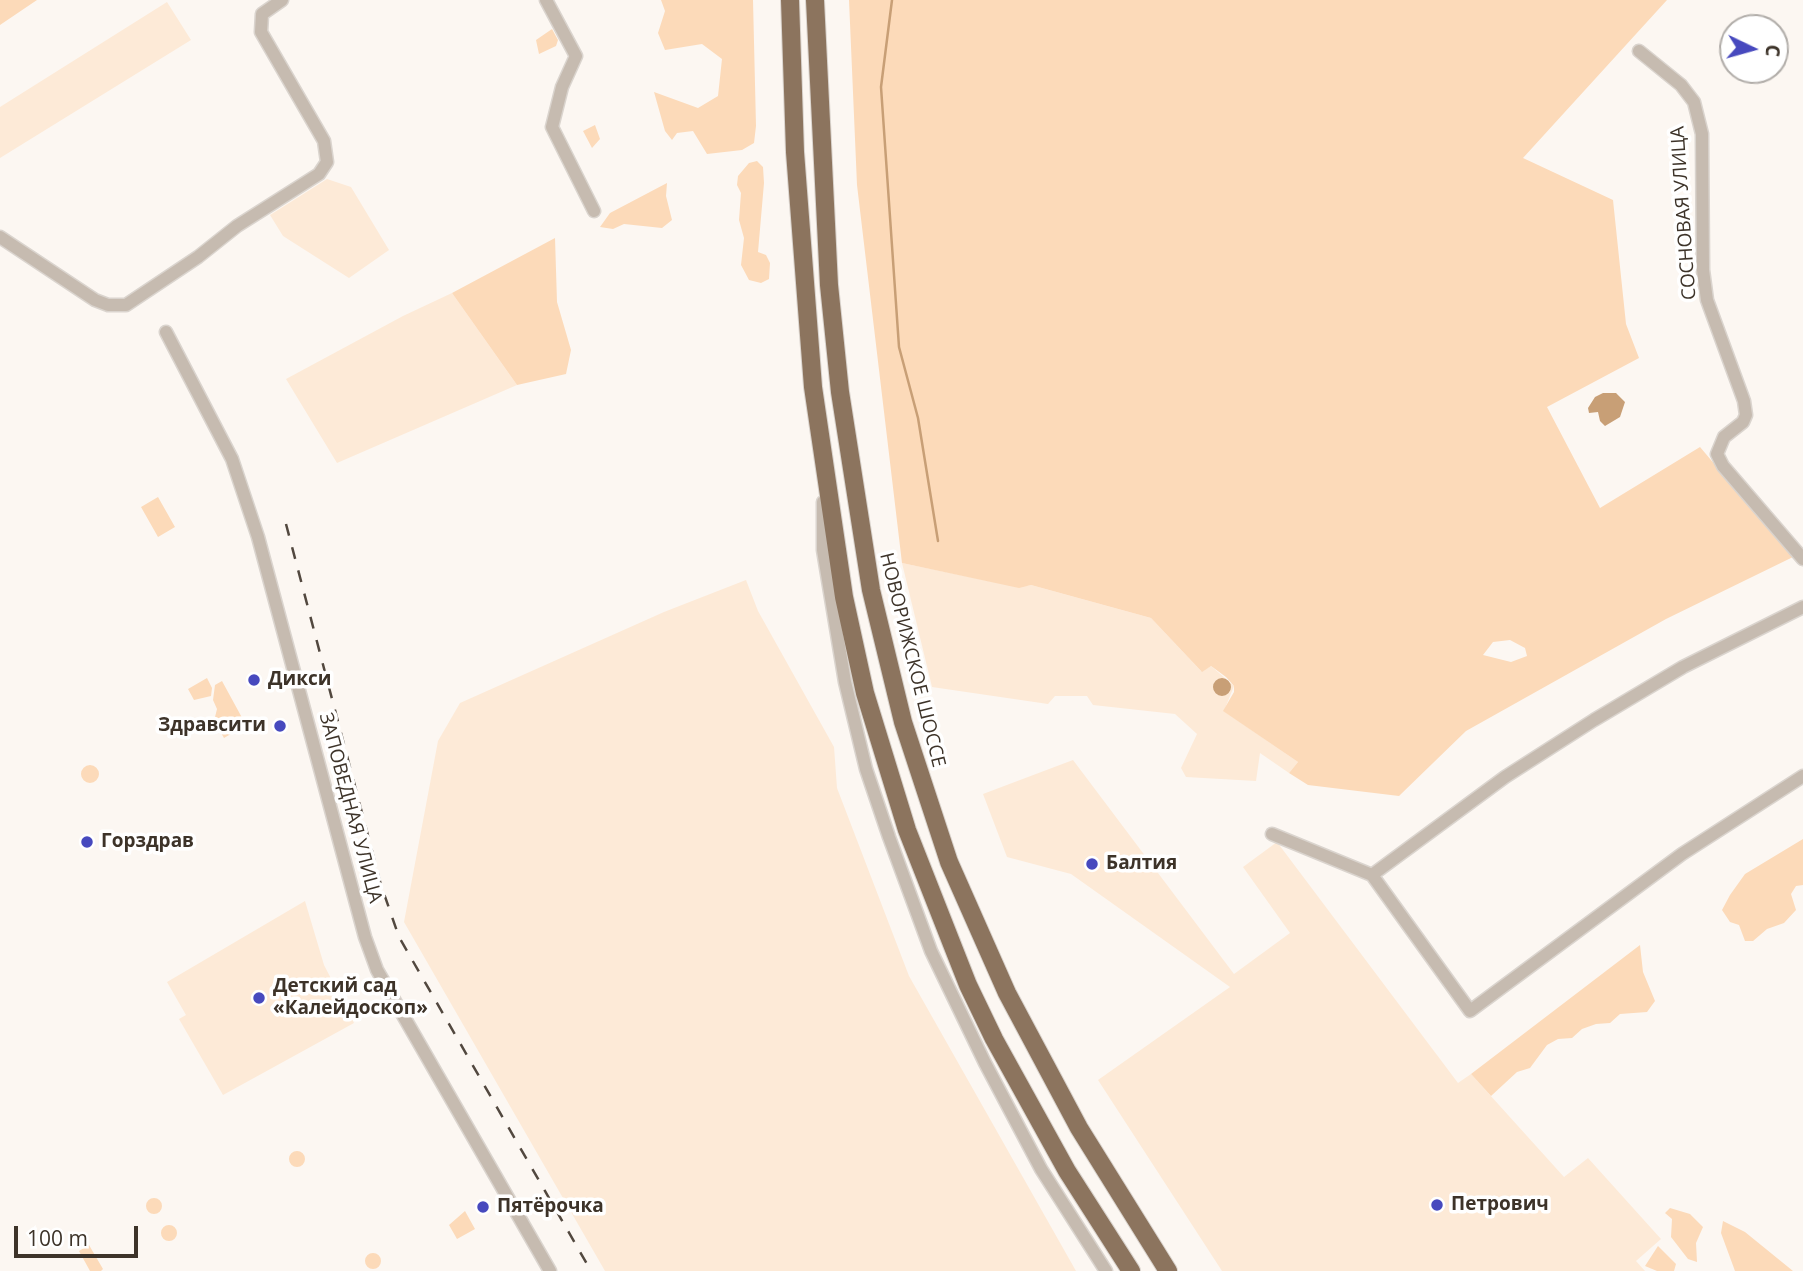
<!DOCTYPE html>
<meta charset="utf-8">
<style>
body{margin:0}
#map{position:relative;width:1803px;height:1271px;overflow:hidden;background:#fcf7f2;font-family:"Open Sans",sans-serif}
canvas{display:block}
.north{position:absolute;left:1719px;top:14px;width:70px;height:70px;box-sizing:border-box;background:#fff;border:2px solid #b1ada9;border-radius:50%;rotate:95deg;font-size:19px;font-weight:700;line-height:28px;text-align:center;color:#3d3329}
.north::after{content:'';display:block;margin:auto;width:24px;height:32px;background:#4749be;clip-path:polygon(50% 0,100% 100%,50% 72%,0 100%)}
.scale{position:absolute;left:14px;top:1226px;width:124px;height:32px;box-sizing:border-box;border:4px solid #3d3329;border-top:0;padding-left:9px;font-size:21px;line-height:24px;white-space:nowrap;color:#3d3329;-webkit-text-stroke:5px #fff;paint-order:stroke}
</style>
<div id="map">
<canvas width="1803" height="1271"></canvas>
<div class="north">С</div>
<div class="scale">100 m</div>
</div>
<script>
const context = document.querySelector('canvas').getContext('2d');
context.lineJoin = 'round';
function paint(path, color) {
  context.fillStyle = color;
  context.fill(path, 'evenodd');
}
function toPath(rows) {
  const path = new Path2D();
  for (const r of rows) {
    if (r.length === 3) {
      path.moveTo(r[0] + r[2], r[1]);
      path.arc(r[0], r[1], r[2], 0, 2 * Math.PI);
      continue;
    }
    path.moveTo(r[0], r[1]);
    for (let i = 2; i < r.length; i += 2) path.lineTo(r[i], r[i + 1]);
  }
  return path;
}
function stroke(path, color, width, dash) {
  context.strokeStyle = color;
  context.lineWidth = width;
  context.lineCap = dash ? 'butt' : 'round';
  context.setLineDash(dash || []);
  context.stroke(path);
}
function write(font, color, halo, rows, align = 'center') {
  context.font = font + ' "Open Sans",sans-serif';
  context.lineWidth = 7;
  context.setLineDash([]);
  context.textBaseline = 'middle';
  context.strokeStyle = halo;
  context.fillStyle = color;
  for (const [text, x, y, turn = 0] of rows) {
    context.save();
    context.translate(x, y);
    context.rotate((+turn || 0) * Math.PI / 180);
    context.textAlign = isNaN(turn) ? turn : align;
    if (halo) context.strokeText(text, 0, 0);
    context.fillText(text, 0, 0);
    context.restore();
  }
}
paint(toPath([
 [167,2,191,40,0,158,0,107],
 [327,179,351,187,389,250,349,278,283,236,270,215],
 [452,293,517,385,337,463,286,379,403,316],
 [902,563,1018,587,1031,585,1151,618,1201,671,1211,666,1234,686,1224,711,1298,762,1289,773,1260,753,1256,781,1186,777,1181,768,1197,734,1175,714,1093,705,1087,696,1055,696,1048,704,932,687],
 [746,580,758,611,834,747,837,788,909,976,1076,1271,605,1271,404,922,438,741,460,703,664,612],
 [1073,760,1234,974,1290,933,1243,867,1277,842,1458,1083,1471,1074,1564,1177,1588,1158,1661,1239,1636,1261,1645,1271,1222,1271,1098,1080,1230,987,1071,874,1007,857,983,794],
 [305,901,324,965,354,1023,223,1095,179,1019,186,1015,167,982]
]), '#fdead7');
paint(toPath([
 [0,0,37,0,0,25],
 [661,0,753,0,756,126,754,143,742,150,707,154,693,131,677,133,672,140,665,131,654,92,698,108,718,96,722,59,702,44,665,50,658,33,665,11],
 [849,0,1667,0,1523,158,1613,200,1626,324,1639,358,1547,407,1600,508,1700,447,1793,557,1666,619,1466,731,1399,796,1308,785,1289,773,1298,762,1223,711,1234,692,1234,686,1226,677,1211,666,1202,672,1151,618,1031,585,1019,588,902,563,857,185],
 [1510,640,1525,648,1527,656,1511,662,1483,655,1493,642],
 [552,29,558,40,556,46,539,54,536,40],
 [595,125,600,139,592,148,583,131],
 [757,161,763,167,764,183,758,252,766,255,770,263,769,279,761,283,749,280,741,265,744,238,739,220,741,193,737,185,738,176,749,163],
 [667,183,666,196,672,220,662,228,624,224,613,229,600,227,610,213],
 [555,238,557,302,571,350,566,374,517,385,452,293],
 [158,497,175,527,158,537,141,507],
 [207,678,212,688,211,696,194,700,188,689],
 [222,681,246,725,224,738,214,721,217,709,213,700,215,685],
 [90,774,9],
 [1803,839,1803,885,1796,886,1791,894,1796,910,1784,923,1767,929,1753,941,1745,941,1739,925,1730,922,1722,910,1730,895,1745,874],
 [1640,945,1643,972,1655,1001,1647,1012,1620,1014,1610,1023,1596,1024,1582,1029,1572,1038,1558,1039,1547,1045,1530,1068,1517,1072,1491,1096,1471,1074],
 [297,1159,8],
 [154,1206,8],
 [1670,1208,1690,1214,1703,1227,1696,1243,1697,1262,1688,1259,1671,1237,1672,1219,1665,1213],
 [465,1211,475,1229,457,1239,449,1225],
 [1723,1221,1745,1232,1793,1271,1735,1271,1721,1233],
 [169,1233,8],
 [89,1245,103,1269,101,1271,90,1271,79,1251],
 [1658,1246,1676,1264,1674,1271,1657,1271,1645,1266],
 [373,1261,8]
]), '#fcdab9');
paint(toPath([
 [1603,393,1616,393,1625,402,1620,417,1605,426,1600,421,1598,412,1589,413,1588,408,1595,397],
 [1222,687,9]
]), '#c89f76');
stroke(toPath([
 [892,0,881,87,899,347,918,418,938,541]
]), '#c89f76', 2.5);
const minor = toPath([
 [546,0,576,56,562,87,552,127,594,211],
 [1639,51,1681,85,1694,102,1702,134,1703,270,1707,300,1744,401,1746,415,1743,422,1724,437,1717,454,1723,466,1803,559],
 [0,237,95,300,108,305,126,305,198,257,237,226,319,174,327,162,324,141,261,32,262,14,282,0],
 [166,332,232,459,258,537,365,937,377,970,550,1271],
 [823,502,823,550,845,682,866,769,889,837,931,951,985,1063,1041,1169,1106,1271],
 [1272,834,1372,875,1505,777,1594,720,1683,667,1803,607],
 [1372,875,1470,1011,1682,854,1803,776]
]);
const highway = toPath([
 [790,0,795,152,813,387,844,597,865,693,907,830,968,985,994,1039,1067,1171,1131,1271],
 [815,0,829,285,840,392,871,590,903,722,949,862,1007,993,1079,1128,1168,1271]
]);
stroke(minor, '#dad4ce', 15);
stroke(highway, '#dad4ce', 20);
stroke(minor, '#c6bbb0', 12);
stroke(highway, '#8c745e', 18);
stroke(toPath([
 [286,524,381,885,399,937,591,1271]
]), '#52483f', 2.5, [12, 12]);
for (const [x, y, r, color] of [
 [254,680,7,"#4749be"],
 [280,726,7,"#4749be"],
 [87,842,7,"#4749be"],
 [1092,864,7,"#4749be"],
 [259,998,7,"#4749be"],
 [1437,1205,7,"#4749be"],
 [483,1207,7,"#4749be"]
]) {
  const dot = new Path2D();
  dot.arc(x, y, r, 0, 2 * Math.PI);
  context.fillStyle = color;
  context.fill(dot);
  stroke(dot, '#fff', 2.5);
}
write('19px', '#3d3329', '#fff', [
 ["СОСНОВАЯ УЛИЦА",1684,213,-94],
 ["НОВОРИЖСКОЕ ШОССЕ",912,660,76],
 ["ЗАПОВЕДНАЯ УЛИЦА",350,808,75]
]);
write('bold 19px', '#3d3329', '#fff', [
 ["Дикси",268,680],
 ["Здравсити",266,726,"right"],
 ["Горздрав",101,842],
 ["Балтия",1106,864],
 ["Детский сад",273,987],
 ["«Калейдоскоп»",273,1009],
 ["Петрович",1451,1205],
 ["Пятёрочка",497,1207]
], 'left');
</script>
